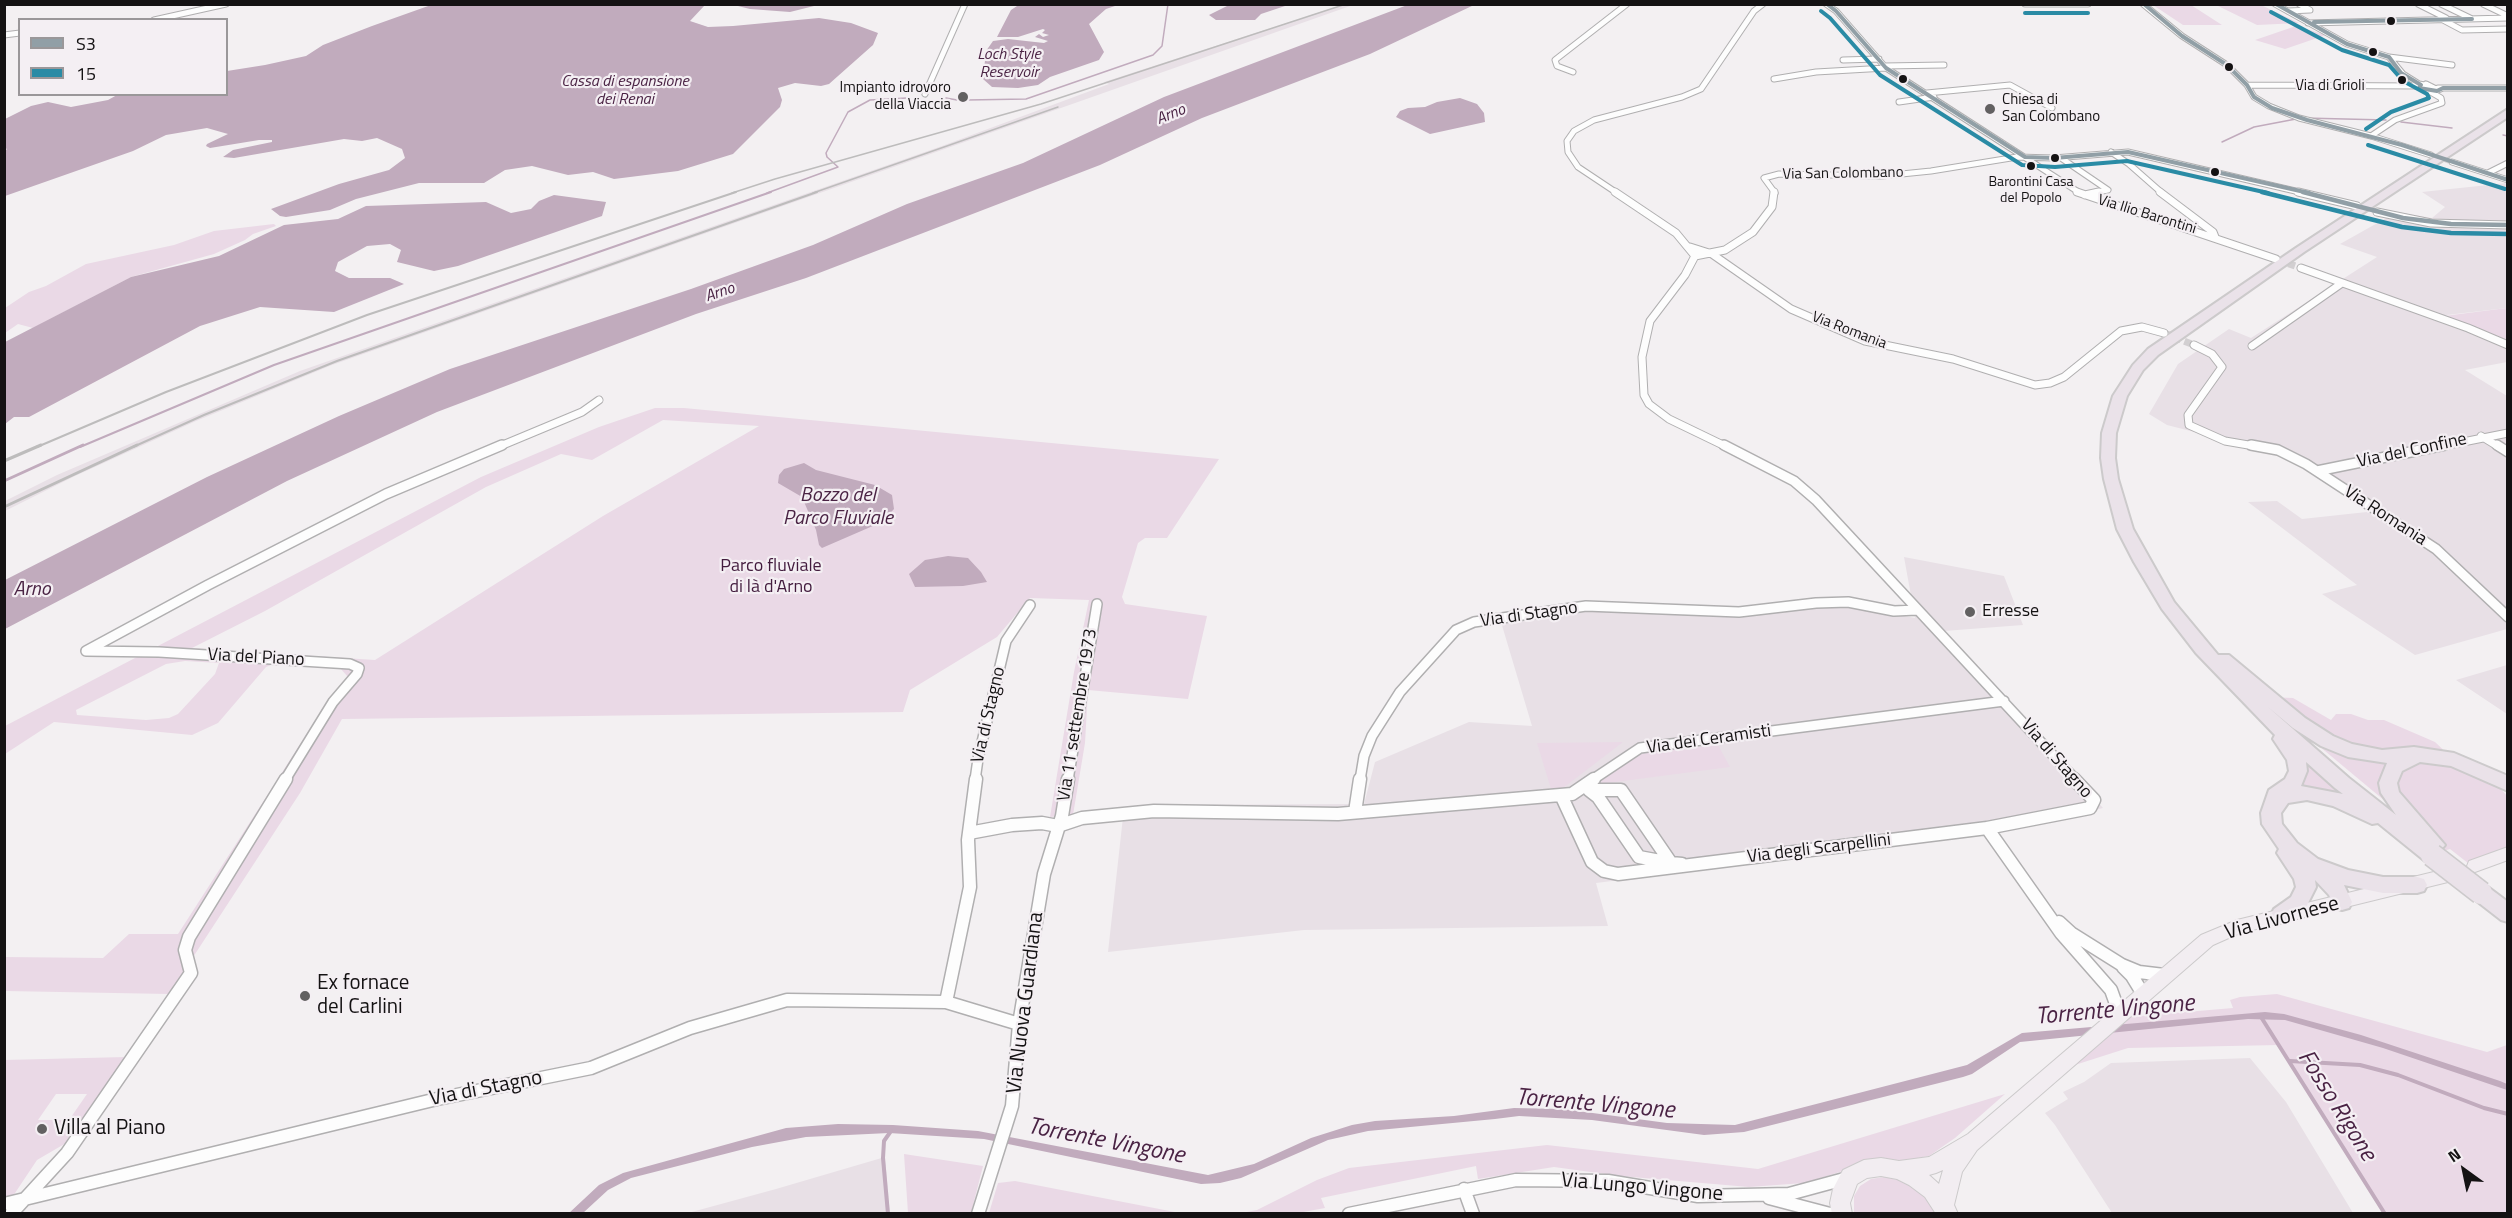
<!DOCTYPE html>
<meta charset="utf-8">
<style>
body{margin:0}
#map{position:relative;width:2512px;height:1218px;overflow:hidden;background:#f3f0f2;font-family:"Titillium Web",sans-serif}
canvas{display:block}
.frame{position:absolute;inset:0;border:6px solid #141213;pointer-events:none}
.legend{position:absolute;left:18px;top:18px;width:210px;height:78px;box-sizing:border-box;background:#f4eff3;border:2px solid #9a9799;margin:0;padding:8px 10px;list-style:none;font-size:18px;color:#141213}
.legend li{display:flex;align-items:center;gap:12px;height:30px}
.legend b{width:30px;border:2px solid #9a9799}
.north{position:absolute;left:2434px;top:1140px;width:60px;height:60px;-webkit-text-stroke:4px #f4eff3;paint-order:stroke;rotate:327deg;font-size:16px;font-weight:700;line-height:24px;text-align:center;color:#141213}
.north::after{content:'';display:block;margin:auto;width:21px;height:27px;background:#141213;clip-path:polygon(50% 0,100% 100%,50% 72%,0 100%)}
</style>
<div id="map">
<canvas width="2512" height="1218"></canvas>
<div class="frame"></div>
<ul class="legend">
<li><b style="height:8px;background:#919fa6"></b>S3</li>
<li><b style="height:8px;background:#2a8ba5"></b>15</li>
</ul>
<div class="north">N</div>
</div>
<script>
const context = document.querySelector('canvas').getContext('2d');
context.lineJoin = 'round';
function paint(path, color) {
  context.fillStyle = color;
  context.fill(path, 'evenodd');
}
function toPath(rows) {
  const path = new Path2D();
  for (const r of rows) {
    path.moveTo(r[0], r[1]);
    for (let i = 2; i < r.length; i += 2) path.lineTo(r[i], r[i + 1]);
  }
  return path;
}
function stroke(path, color, width, dash) {
  context.strokeStyle = color;
  context.lineWidth = width;
  context.lineCap = dash ? 'butt' : 'round';
  context.setLineDash(dash || []);
  context.stroke(path);
}
function write(font, color, halo, rows, align = 'center') {
  context.font = font + ' "Titillium Web",sans-serif';
  context.lineWidth = 4.5;
  context.setLineDash([]);
  context.textBaseline = 'middle';
  context.strokeStyle = halo;
  context.fillStyle = color;
  for (const [text, x, y, turn = 0] of rows) {
    context.save();
    context.translate(x, y);
    context.rotate((+turn || 0) * Math.PI / 180);
    context.textAlign = isNaN(turn) ? turn : align;
    if (halo) context.strokeText(text, 0, 0);
    context.fillText(text, 0, 0);
    context.restore();
  }
}
paint(toPath([
 [1342,5,1353,5,332,365,196,421,75,476,5,511,5,501,57,475,300,371,942,146,1109,84,1104,82],
 [2507,183,2507,308,2438,316,2507,345,2507,362,2465,370,2507,396,2507,629,2415,655,2322,594,2357,585,2248,502,2277,501,2302,519,2376,511,2296,458,2167,425,2149,414,2178,364,2229,329,2251,338,2377,257,2340,244,2397,212,2432,218,2445,207,2422,192],
 [1904,557,2004,576,2023,625,1944,631,2103,808,1999,833,1596,883,1608,926,1304,930,1108,952,1124,808,1147,805,1364,804,1375,762,1469,722,1532,726,1501,622,1586,610,1749,616,1817,607,1848,605,1915,618],
 [2507,665,2507,714,2456,680],
 [2250,1058,2286,1102,2353,1213,2112,1213,2055,1125,2045,1113,2068,1099,2063,1092,2084,1082,2111,1063],
 [885,1157,890,1213,688,1213,776,1189]
]), '#e8e0e6');
paint(toPath([
 [2153,5,2191,5,2222,25,2183,25],
 [2216,5,2261,5,2299,23,2257,25],
 [2296,26,2326,35,2285,49,2255,40],
 [274,224,276,226,253,234,245,240,214,254,131,277,33,328,18,324,5,333,5,308,29,292,46,286,86,264,174,245,214,231],
 [2507,308,2507,345,2436,317],
 [655,408,684,408,1219,459,1167,538,1145,538,1138,543,1122,597,1125,604,1207,616,1188,699,1088,690,1085,743,1073,815,1050,817,1074,672,1089,600,1030,598,997,637,910,690,903,712,342,719,300,793,169,994,5,991,5,957,103,958,129,934,178,934,326,704,348,677,340,668,276,663,266,667,218,723,192,735,54,722,5,754,5,726,481,477,599,427],
 [663,420,759,426,603,516,375,660,192,648,265,611,486,487,561,454,592,460],
 [185,661,219,663,215,674,178,714,169,718,146,720,77,715,76,710,166,664],
 [2268,697,2293,698,2331,720,2336,714,2351,714,2368,720,2384,720,2435,742,2454,760,2433,759,2473,773,2500,788,2507,796,2507,853,2473,867,2450,849,2443,851,2394,800,2385,801,2307,736],
 [1623,742,1563,788,1551,789,1537,743],
 [1718,745,1730,767,1585,786,1631,755],
 [2295,752,2372,812,2297,786],
 [2277,994,2487,1052,2507,1045,2507,1213,2385,1213,2279,1045,2128,1048,2053,1072,2116,1018,2233,1008,2230,1000,2240,997],
 [126,1057,73,1139,37,1160,9,1202,4,1203,4,1060],
 [56,1094,87,1094,69,1120,38,1120],
 [2005,1094,1955,1138,1929,1156,1843,1171,1804,1183,1749,1187,1620,1176,1554,1167,1478,1179,1476,1166,1321,1198,1325,1208,1298,1213,1236,1214,1257,1210,1317,1180,1349,1168,1547,1145,1758,1169],
 [904,1154,983,1166,971,1213,908,1213],
 [1884,1177,1898,1180,1913,1187,1925,1196,1937,1213,1854,1213,1854,1196,1860,1186,1871,1179],
 [1015,1181,1180,1213,989,1213,998,1183]
]), '#ead9e6');
paint(toPath([
 [1020,4,1118,4,1118,5,1106,9,1089,24,1104,52,1099,60,1050,77,1038,85,1018,88,992,87,983,79,986,51,993,41,1008,39,1044,43,1048,41,1035,37,1039,34,1043,37,1049,35,1042,33,1045,30,1043,29,1018,37,997,37,1011,10],
 [1410,4,1474,5,1370,54,1202,118,1100,165,806,278,696,314,437,412,287,481,5,629,5,580,207,477,339,416,450,369,691,289,813,245,907,204,1023,163,1164,97],
 [431,5,705,5,690,21,708,27,733,26,819,18,851,23,878,33,873,45,829,84,821,86,795,83,778,88,782,100,780,107,733,154,678,171,614,179,593,172,568,175,532,166,505,170,484,183,419,183,356,199,330,210,286,217,280,216,271,209,339,184,389,170,405,158,402,149,377,138,362,141,344,139,234,158,223,157,233,150,272,142,272,140,259,140,210,148,206,146,207,144,228,134,207,128,166,135,133,151,5,196,5,151,7,149,5,148,5,119,31,106,48,102,71,107,108,100,117,95,226,94,227,71,265,65,306,56,323,45,372,26],
 [734,5,818,5,790,12,750,9],
 [1229,5,1229,4,1288,5,1261,14,1255,20,1216,20,1209,15],
 [1460,98,1477,104,1484,113,1485,122,1430,134,1396,117,1400,111,1408,108,1425,107,1437,102],
 [554,195,606,202,602,216,458,266,434,271,397,262,401,250,390,244,367,246,338,262,335,271,349,278,390,278,404,284,334,312,260,307,200,326,29,417,14,417,5,424,5,342,131,277,219,256,284,225,338,219,366,206,486,202,511,213,531,209,539,201],
 [804,463,816,470,875,485,892,495,894,509,882,522,822,548,819,545,816,530,802,497,778,483,779,475,784,469],
 [948,556,968,558,981,572,987,582,963,586,915,587,909,574,925,560],
 [2265,1012,2284,1014,2361,1035,2500,1081,2507,1084,2507,1090,2383,1048,2285,1020,2248,1019,2020,1042,1972,1074,1963,1077,1744,1132,1704,1135,1592,1120,1519,1116,1495,1119,1368,1131,1328,1140,1241,1178,1220,1183,1201,1184,984,1139,889,1133,806,1137,752,1147,631,1178,608,1190,583,1213,568,1214,599,1185,623,1173,786,1128,838,1124,893,1125,978,1131,1208,1175,1254,1164,1311,1138,1352,1125,1375,1121,1454,1116,1514,1108,1563,1109,1667,1123,1735,1125,1967,1065,2022,1033]
]), '#c1abbd');
stroke(toPath([
 [946,98,957,100],
 [967,100,1026,99,1153,55,1162,46,1168,4],
 [2304,118,2386,120],
 [2401,122,2452,128],
 [2503,135,2508,136],
 [2222,142,2254,127,2296,119],
 [767,193,838,167,827,157,826,153,848,112,870,100,907,98]
]), '#c1abbd', 1.5);
stroke(toPath([
 [80,447,274,365,771,192]
]), '#c1abbd', 2);
stroke(toPath([
 [4,481,83,445]
]), '#c1abbd', 3);
stroke(toPath([
 [2261,1017,2385,1214],
 [2290,1061,2360,1065,2398,1075,2484,1108,2508,1114],
 [888,1214,883,1158,884,1141,891,1131]
]), '#c1abbd', 4);
stroke(toPath([
 [2431,155,2452,162]
]), '#d2cfd1', 5, [5, 2]);
stroke(toPath([
 [2278,260,2301,268],
 [2164,333,2194,345]
]), '#d2cfd1', 7, [7, 4]);
const streetFar3 = toPath([
 [1826,4,1836,11,1886,68,2080,193],
 [2025,4,2088,4],
 [2143,4,2182,36,2227,65,2247,85,2254,97,2269,106,2299,118,2371,136,2431,155],
 [2275,4,2347,44,2389,57,2403,74,2419,84,2430,86],
 [2418,4,2446,18],
 [2441,4,2470,18],
 [2483,4,2508,16],
 [2288,11,2310,10,2299,4],
 [154,20,226,4],
 [2443,20,2462,30,2508,29],
 [2308,23,2508,18],
 [4,35,20,33],
 [2389,57,2452,65],
 [1843,60,1879,59],
 [1884,66,1944,65],
 [1573,72,1557,66,1555,60,1627,4],
 [1774,79,1816,72,1886,68],
 [2426,84,2438,90,2443,88],
 [2247,85,2418,86],
 [2438,88,2508,88],
 [1927,93,2010,85,2052,108],
 [925,94,965,4],
 [1899,102,1934,97],
 [2371,136,2395,120,2442,103,2441,98,2429,91],
 [2111,152,2129,164,2162,193],
 [2061,158,2108,190,2092,193],
 [2452,162,2508,180],
 [2488,173,2508,163],
 [1617,193,1578,167,1568,152,1567,141,1574,131,1594,120,1682,97,1701,89,1754,11,1763,4],
 [1775,193,1764,178,1779,174,1882,176,1931,171,2017,157,2054,158,2128,152,2304,193]
]);
const streetFar2 = toPath([
 [1615,192,1676,233,1695,256,1685,275,1650,321,1642,357,1644,395,1649,404,1669,419,1727,447],
 [2077,192,2276,259],
 [2160,192,2213,232,2215,237],
 [2298,192,2357,206],
 [2085,195,2099,192],
 [2377,212,2431,223,2508,225],
 [1690,247,1712,254,1791,309,1865,341,1953,359,2035,385,2050,383,2064,377,2121,331,2142,327,2164,333],
 [1695,256,1725,250,1753,232,1772,207,1774,192],
 [2301,268,2468,328,2508,345],
 [2194,345,2212,354,2222,367,2188,415,2189,425,2225,441,2260,447],
 [2252,346,2342,283],
 [2481,436,2499,447],
 [498,447,582,412,599,400],
 [2438,447,2508,433]
]);
const streetFar1 = toPath([
 [1724,445,1794,481,1816,500,2076,780],
 [2251,445,2278,450,2306,464,2436,549,2508,617],
 [2497,445,2508,452],
 [2317,471,2445,445],
 [285,780,333,702,357,674,359,668,350,664,159,652,86,651,208,585,386,494,502,445],
 [975,780,978,759,1006,641,1030,605],
 [1068,780,1097,604],
 [1360,780,1364,756,1372,736,1400,692,1456,630,1474,622,1586,606,1739,612,1816,603,1848,602,1894,611,1917,610],
 [1592,780,1640,748,2004,701]
]);
const street = toPath([
 [2074,779,2094,800,2090,808,1987,828,2061,933,2111,990,2120,1015],
 [1589,790,1598,797,1639,857,1671,863],
 [1592,790,1621,790,1671,863,1682,864],
 [1561,795,1592,862,1604,871,1618,874,1987,828],
 [1355,812,1360,779],
 [969,833,1012,825,1042,823,1058,826,1082,818,1154,811,1338,814,1572,794,1594,779],
 [2059,922,2071,933,2122,965,2139,972,2164,975],
 [2123,967,2132,976,2143,994],
 [946,1002,970,887,968,840,976,779],
 [1464,1189,1473,1214],
 [1769,1198,1830,1214],
 [4,1204,437,1099,591,1068,690,1028,787,1000,946,1002,1019,1024],
 [11,1214,67,1153,191,973,185,950,189,937,286,779],
 [978,1214,1012,1106,1019,1024,1044,874,1062,816,1068,779],
 [1349,1214,1516,1180,1608,1181,1698,1196,1789,1194,1848,1178]
]);
const primary = toPath([
 [2508,847,2508,860,2475,872,2469,871,2467,866,2469,861,2508,847],
 [2446,869,2452,871,2454,876,2452,881,2240,933,2213,945,1977,1150,1962,1172,1954,1205,1958,1214,1936,1214,1925,1197,1909,1185,1897,1179,1881,1176,1867,1178,1857,1184,1850,1203,1852,1214,1832,1214,1830,1203,1833,1189,1843,1170,1864,1160,1881,1158,1899,1161,1929,1157,1968,1134,2201,935,2237,920,2446,869],
 [1943,1170,1939,1184,1929,1175,1936,1173,1943,1170]
]);
const highway = toPath([
 [2508,109,2508,117,2304,252,2158,355,2143,370,2127,396,2116,433,2115,458,2118,479,2133,529,2174,602,2218,655,2229,655,2305,718,2333,736,2352,744,2382,750,2414,747,2454,753,2508,776,2508,791,2451,766,2420,762,2402,771,2397,783,2399,792,2445,845,2440,851,2442,855,2439,861,2432,863,2425,861,2378,823,2372,824,2333,806,2307,800,2288,803,2281,813,2282,824,2297,843,2318,859,2348,870,2383,877,2417,877,2424,879,2427,885,2424,891,2417,893,2383,893,2344,885,2352,902,2349,908,2342,910,2335,908,2329,895,2315,880,2316,887,2305,909,2281,923,2274,921,2271,915,2274,909,2291,897,2296,887,2294,879,2277,853,2279,849,2262,824,2261,813,2269,790,2285,779,2289,771,2287,760,2273,739,2275,735,2196,653,2162,609,2134,562,2117,529,2104,479,2101,458,2102,433,2113,396,2133,365,2148,349,2296,248,2508,109],
 [2268,707,2293,728,2321,746,2348,757,2387,763,2379,783,2381,793,2396,815,2349,778,2268,707],
 [2306,762,2335,788,2343,794,2301,786,2307,771,2306,762],
 [2481,885,2488,887,2508,902,2508,922,2501,920,2474,899,2471,893,2474,887,2481,885]
]);
stroke(streetFar3, '#b0afb0', 7);
stroke(streetFar2, '#b0afb0', 9);
stroke(streetFar1, '#b0afb0', 12);
stroke(street, '#b0afb0', 15);
stroke(primary, '#cccacb', 2);
stroke(highway, '#cccacb', 4);
stroke(streetFar3, '#fdfdfd', 5);
stroke(streetFar2, '#fdfdfd', 7);
stroke(streetFar1, '#fdfdfd', 9);
stroke(street, '#fdfdfd', 12);
paint(primary, '#f2edf1');
paint(highway, '#eae2e9');
stroke(toPath([
 [732,193,775,179,1041,104,1346,4],
 [813,193,1058,107]
]), '#bdbcbc', 1.5);
stroke(toPath([
 [37,447,166,392,367,315,736,192],
 [133,447,204,415,337,361,817,192]
]), '#bdbcbc', 2);
stroke(toPath([
 [4,461,41,445],
 [4,507,137,445]
]), '#bdbcbc', 3);
const highwayBridge = toPath([
 [2432,855,2481,893]
]);
stroke(highwayBridge, '#cccacb', 25, []);
stroke(highwayBridge, '#eae2e9', 22);
stroke(toPath([
 [1827,4,1836,11,1886,68,2025,157,2054,158,2128,152,2309,193],
 [2144,4,2182,36,2227,65,2247,85,2254,97,2272,108,2307,120,2402,145,2508,180],
 [2276,4,2347,44,2389,57,2401,73,2421,85,2419,88,2437,91],
 [2314,22,2472,19],
 [2437,91,2443,88,2508,88]
]), '#919fa6', 4);
stroke(toPath([
 [2303,192,2403,218,2451,224,2508,225]
]), '#919fa6', 4.5);
stroke(toPath([
 [1821,11,1830,18,1880,75,2022,165,2055,167,2127,161,2268,193],
 [2271,12,2342,50,2389,65,2403,81,2427,94,2429,98,2391,112,2366,129],
 [2025,13,2088,13],
 [2368,145,2505,189]
]), '#2a8ba5', 4);
stroke(toPath([
 [2262,192,2402,227,2451,233,2508,234]
]), '#2a8ba5', 4.5);
for (const [x, y, r, color] of [
 [2391,21,5,"#141213"],
 [2373,52,5,"#141213"],
 [2229,67,5,"#141213"],
 [1903,79,5,"#141213"],
 [2402,80,5,"#141213"],
 [963,97,6,"#626061"],
 [1990,109,6,"#626061"],
 [2055,158,5,"#141213"],
 [2031,166,5,"#141213"],
 [2215,172,5,"#141213"],
 [1970,612,6,"#626061"],
 [305,996,6,"#626061"],
 [42,1129,6,"#626061"]
]) {
  const dot = new Path2D();
  dot.arc(x, y, r, 0, 2 * Math.PI);
  context.fillStyle = color;
  context.fill(dot);
  stroke(dot, '#f4eff3', 2);
}
write('14px', '#141213', '#f4eff3', [
 ["Barontini Casa",2031,183],
 ["del Popolo",2031,199]
]);
write('15px', '#141213', '#f4eff3', [
 ["Via di Grioli",2330,86],
 ["Via San Colombano",1843,174,-1],
 ["Via Ilio Barontini",2147,215,17],
 ["Via Romania",1849,331,21]
]);
write('15px', '#141213', '#f4eff3', [
 ["Impianto idrovoro",951,88],
 ["della Viaccia",951,105],
 ["Chiesa di",2002,100,"left"],
 ["San Colombano",2002,117,"left"]
], 'right');
write('italic 16px', '#4a2344', '#f4eff3', [
 ["Loch Style",1009,55],
 ["Reservoir",1009,73],
 ["Cassa di espansione",625,82],
 ["dei Renai",625,100],
 ["Arno",1171,115,-22],
 ["Arno",720,293,-19]
]);
write('18px', '#141213', '#f4eff3', [
 ["Via del Confine",2412,451,-12],
 ["Via Romania",2385,516,33],
 ["Via di Stagno",1529,615,-8],
 ["Via del Piano",256,658,3],
 ["Via di Stagno",989,715,-77],
 ["Via 11 settembre 1973",1078,715,-81],
 ["Via dei Ceramisti",1709,740,-8],
 ["Via di Stagno",2056,759,49],
 ["Via degli Scarpellini",1819,849,-7]
]);
write('18px', '#431c3e', '#f4eff3', [
 ["Parco fluviale",771,567],
 ["di là d'Arno",771,588]
]);
write('18px', '#141213', '#f4eff3', [
 ["Erresse",1982,612]
], 'left');
write('italic 20px', '#4a2344', '#f4eff3', [
 ["Bozzo del",838,496],
 ["Parco Fluviale",838,519],
 ["Arno",32,590]
]);
write('21px', '#141213', '#f4eff3', [
 ["Via Livornese",2282,919,-15],
 ["Via Nuova Guardiana",1026,1003,-83],
 ["Via di Stagno",486,1089,-11],
 ["Via Lungo Vingone",1642,1188,5]
]);
write('21px', '#141213', '#f4eff3', [
 ["Ex fornace",317,984],
 ["del Carlini",317,1008],
 ["Villa al Piano",54,1129]
], 'left');
write('italic 24px', '#4a2344', '#f4eff3', [
 ["Torrente Vingone",2115,1011,-5],
 ["Torrente Vingone",1595,1105,5],
 ["Fosso Rigone",2336,1106,58],
 ["Torrente Vingone",1106,1142,11]
]);
</script>
